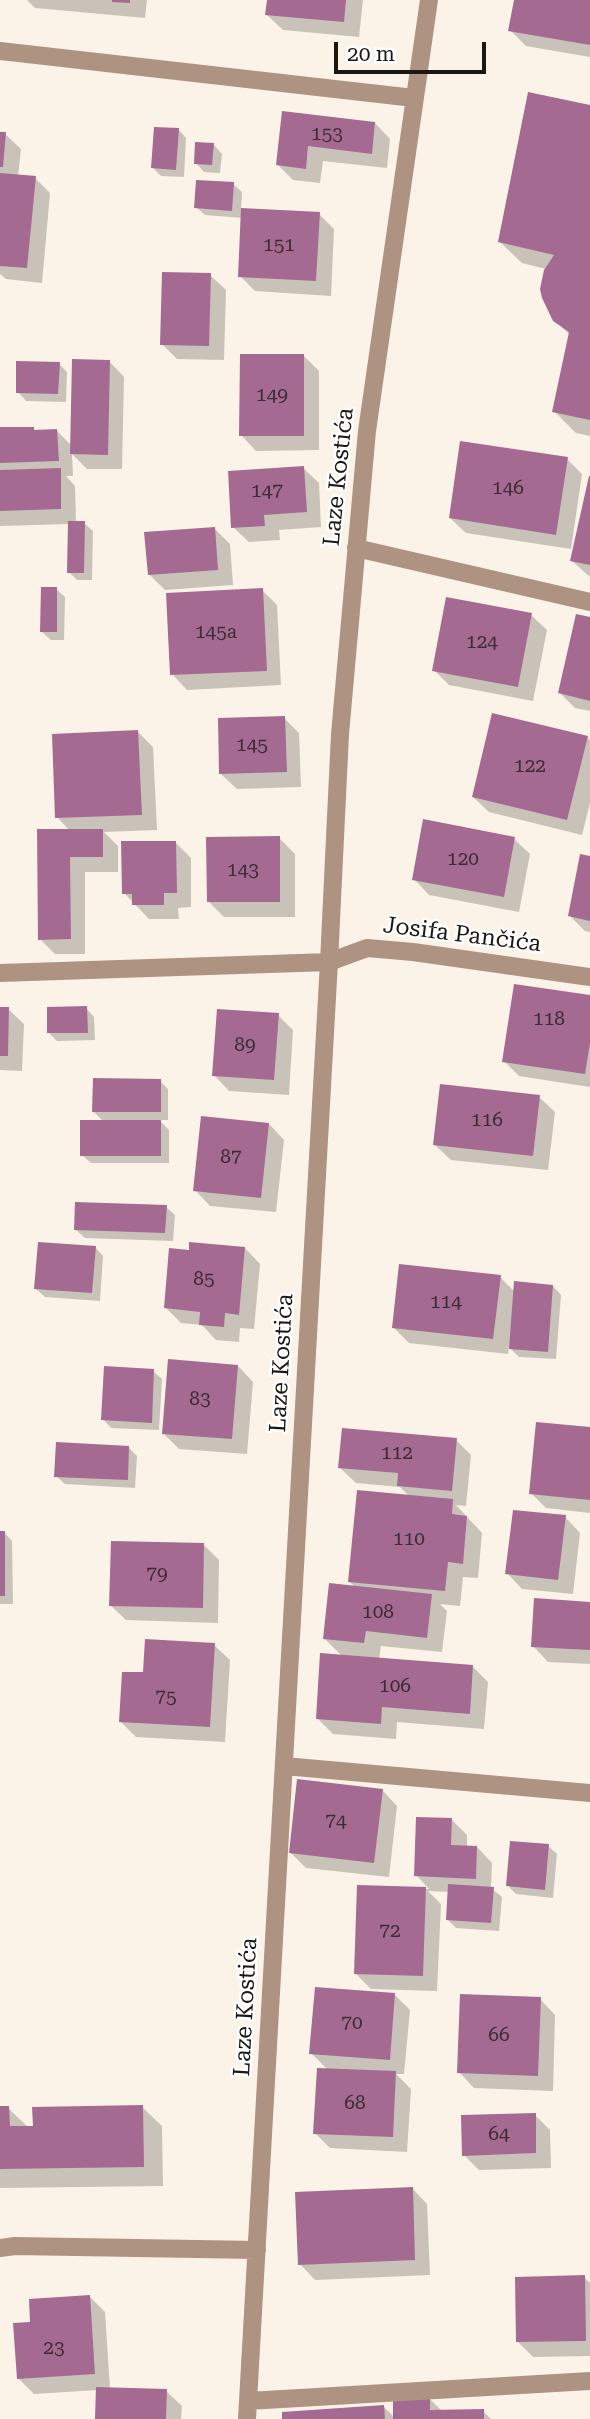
<!DOCTYPE html>
<meta charset="utf-8">
<style>
body{margin:0}
#map{position:relative;width:590px;height:2419px;overflow:hidden;background:#fbf3e7;font-family:"Roboto Serif",serif}
canvas{display:block}
.scale{position:absolute;left:334px;top:42px;width:152px;height:32px;box-sizing:border-box;border:4px solid #1b1814;border-top:0;padding-left:9px;font-size:21px;line-height:24px;white-space:nowrap;color:#1b1814;-webkit-text-stroke:5px #fff;paint-order:stroke}
</style>
<div id="map">
<canvas width="590" height="2419"></canvas>
<div class="scale">20 m</div>
</div>
<script>
const context = document.querySelector('canvas').getContext('2d');
context.lineJoin = 'round';
function paint(path, color) {
  context.fillStyle = color;
  context.fill(path, 'evenodd');
}
function toPath(rows) {
  const path = new Path2D();
  for (const r of rows) {
    path.moveTo(r[0], r[1]);
    for (let i = 2; i < r.length; i += 2) path.lineTo(r[i], r[i + 1]);
  }
  return path;
}
function stroke(path, color, width, dash) {
  context.strokeStyle = color;
  context.lineWidth = width;
  context.lineCap = dash ? 'butt' : 'round';
  context.setLineDash(dash || []);
  context.stroke(path);
}
function write(font, color, halo, rows, align = 'center') {
  context.font = font + ' "Roboto Serif",serif';
  context.lineWidth = 5;
  context.setLineDash([]);
  context.textBaseline = 'middle';
  context.strokeStyle = halo;
  context.fillStyle = color;
  for (const [text, x, y, turn = 0] of rows) {
    context.save();
    context.translate(x, y);
    context.rotate((+turn || 0) * Math.PI / 180);
    context.textAlign = isNaN(turn) ? turn : align;
    if (halo) context.strokeText(text, 0, 0);
    context.fillText(text, 0, 0);
    context.restore();
  }
}
paint(toPath([
 [27,0,147,0,145,18,35,8],
 [268,0,363,0,359,37,283,30,267,15],
 [515,0,590,0,590,57,526,46,510,30],
 [590,106,590,436,576,433,554,411,570,335,555,320,546,269,522,263,500,242],
 [284,113,375,123,390,139,387,168,323,161,320,183,293,180,278,165],
 [178,129,186,138,184,177,161,176,153,168],
 [0,133,5,134,21,149,18,176,35,178,50,193,42,283,6,279,0,274],
 [214,145,222,154,220,173,204,172,196,163],
 [233,184,242,192,241,210,319,214,334,229,331,296,255,291,240,276,243,218,205,215,196,207],
 [210,275,226,290,224,360,177,359,162,344],
 [304,356,319,371,319,450,256,451,241,435],
 [109,361,124,377,122,469,87,469,72,454,73,476,66,476,75,486,76,523,84,523,93,531,92,580,77,580,69,572,69,524,0,526,0,429,33,428,36,431,57,431,72,446],
 [59,364,67,372,66,402,26,401,18,392],
 [567,459,582,474,571,549,466,533,450,518],
 [303,468,319,483,321,527,279,530,280,540,249,542,233,527],
 [590,479,590,577,572,561],
 [215,529,230,544,233,585,165,590,149,574],
 [56,589,65,597,64,640,51,640,42,632],
 [262,590,277,605,281,685,187,690,172,674],
 [531,615,547,630,533,701,449,685,434,670],
 [590,619,590,711,575,708,560,693],
 [284,718,299,733,301,787,237,789,221,774],
 [138,732,153,747,157,830,104,832,118,846,118,872,85,872,85,954,55,954,40,939,70,831,57,817],
 [587,737,590,740,590,803,582,835,489,812,473,797],
 [279,838,295,854,295,917,224,917,208,901],
 [514,839,530,854,519,912,429,895,414,879],
 [175,842,191,858,191,907,178,908,179,919,149,919,124,893],
 [590,857,590,932,585,931,570,916],
 [590,997,590,1087,519,1076,504,1061],
 [86,1008,94,1017,95,1040,57,1041,49,1033],
 [0,1009,8,1009,24,1024,22,1071,0,1070],
 [278,1015,293,1030,289,1095,229,1091,214,1075],
 [160,1081,168,1089,168,1120,159,1120,169,1130,169,1163,91,1163,82,1155,104,1122,94,1112],
 [539,1097,555,1112,548,1170,451,1160,435,1145],
 [269,1124,284,1140,276,1212,210,1206,195,1190],
 [166,1207,175,1215,173,1241,85,1238,76,1230],
 [95,1247,103,1256,100,1301,45,1297,36,1289],
 [245,1248,260,1264,254,1329,240,1328,239,1342,216,1340,202,1325,181,1323,165,1307,191,1252],
 [500,1277,515,1292,553,1286,561,1295,556,1359,519,1357,509,1347,508,1354,409,1343,394,1328],
 [238,1366,253,1382,247,1454,179,1449,163,1433],
 [153,1371,162,1379,159,1430,111,1428,103,1419],
 [590,1429,590,1513,546,1508,531,1493],
 [456,1440,471,1455,466,1506,456,1505,482,1533,478,1578,463,1577,460,1606,440,1604,447,1611,442,1652,381,1646,379,1659,472,1666,488,1682,484,1729,397,1722,396,1739,333,1734,318,1719,343,1657,325,1639,356,1588,350,1582,410,1497,400,1487,356,1483,340,1468],
 [128,1447,137,1456,135,1488,65,1484,56,1476],
 [565,1517,580,1533,573,1594,522,1589,507,1573],
 [0,1532,4,1532,12,1541,13,1604,0,1604],
 [204,1545,219,1560,218,1623,126,1620,110,1605],
 [590,1603,590,1664,548,1662,533,1646],
 [214,1645,230,1660,225,1742,136,1737,121,1722,145,1674],
 [382,1790,397,1806,389,1877,306,1868,291,1853],
 [452,1820,467,1835,467,1847,477,1847,492,1863,491,1888,502,1897,499,1931,456,1928,448,1920,449,1892,428,1891,441,1904,437,1991,371,1989,356,1974,358,1887,429,1889,416,1875],
 [548,1846,557,1854,553,1898,516,1894,508,1886],
 [395,1995,410,2010,404,2074,396,2074,411,2089,407,2152,330,2148,315,2133,328,2070,311,2053],
 [540,1999,555,2015,553,2091,474,2088,459,2072],
 [142,2107,162,2126,163,2186,0,2188,0,2108,8,2108,28,2127],
 [535,2115,550,2130,551,2168,479,2170,464,2155],
 [412,2188,427,2204,430,2275,315,2280,300,2264],
 [584,2277,590,2283,590,2356,533,2357,517,2341],
 [90,2297,105,2312,110,2389,166,2391,182,2406,181,2419,97,2419,98,2390,34,2394,19,2379,32,2323],
 [429,2398,443,2412,483,2411,491,2419,284,2419,384,2407,395,2418]
]), '#0003');
paint(toPath([
 [112,0,130,0,130,3,112,2],
 [267,0,346,0,344,22,265,15],
 [514,0,590,0,590,45,508,31],
 [528,92,590,105,590,420,552,412,569,332,553,321,542,298,540,289,544,270,554,255,498,242],
 [282,111,375,122,372,154,308,146,306,169,276,165],
 [154,127,179,128,176,170,151,168],
 [0,132,6,132,3,167,0,167],
 [195,142,214,143,212,165,194,164],
 [0,173,36,176,27,268,0,266],
 [196,180,234,182,232,211,194,208],
 [241,208,320,212,316,281,238,277],
 [162,272,211,273,209,346,160,345],
 [240,354,304,354,304,436,239,436],
 [72,359,110,360,108,455,70,454],
 [16,361,60,362,58,394,16,393],
 [0,427,34,427,34,430,57,429,59,461,0,463],
 [460,441,568,457,556,535,449,518],
 [304,466,307,512,264,515,265,526,231,528,228,471],
 [61,468,61,509,0,511,0,470],
 [589,476,590,476,590,565,570,561],
 [68,521,85,521,84,573,67,573],
 [215,527,218,570,148,575,144,532],
 [41,587,57,587,57,632,40,632],
 [263,588,267,671,170,675,166,593],
 [446,597,532,613,518,687,432,671],
 [576,614,590,617,590,701,558,693],
 [492,713,588,736,567,820,472,797],
 [285,716,287,772,219,774,218,718],
 [138,730,142,815,55,818,52,734],
 [423,819,515,837,504,897,412,880],
 [37,829,103,829,103,857,70,857,71,939,38,940],
 [280,836,280,902,207,902,206,837],
 [121,841,176,841,177,893,164,893,164,905,132,905,132,894,122,894],
 [580,854,590,856,590,921,568,916],
 [514,984,590,995,590,1043,585,1074,502,1062],
 [87,1006,88,1033,47,1033,47,1007],
 [0,1007,9,1007,8,1056,0,1056],
 [217,1009,279,1013,274,1080,212,1076],
 [93,1078,161,1079,161,1112,92,1112],
 [440,1084,540,1095,533,1156,433,1145],
 [201,1116,269,1123,261,1198,193,1191],
 [80,1120,161,1120,161,1156,80,1156],
 [75,1202,167,1205,165,1233,74,1230],
 [38,1242,96,1246,92,1293,34,1289],
 [189,1242,245,1247,239,1315,225,1313,224,1327,199,1325,200,1312,164,1308,169,1248,189,1250],
 [399,1264,501,1275,493,1339,392,1328],
 [514,1281,553,1285,548,1352,509,1349],
 [168,1359,238,1365,232,1439,162,1434],
 [104,1366,154,1369,152,1423,101,1420],
 [536,1422,590,1427,590,1500,529,1494],
 [342,1428,457,1438,452,1491,397,1486,398,1473,338,1468],
 [56,1442,129,1446,128,1480,54,1477],
 [357,1490,453,1499,452,1514,467,1516,463,1564,448,1562,445,1591,348,1582],
 [513,1510,566,1515,558,1580,505,1574],
 [0,1531,5,1531,5,1596,0,1596],
 [111,1541,204,1543,203,1608,109,1606],
 [329,1583,432,1594,427,1638,366,1631,364,1643,323,1639],
 [534,1598,590,1602,590,1650,531,1647],
 [145,1639,215,1643,210,1727,119,1722,122,1672,143,1672],
 [320,1653,473,1665,470,1714,382,1707,381,1724,316,1719],
 [297,1779,383,1789,374,1863,289,1853],
 [416,1817,452,1818,451,1845,477,1846,476,1879,414,1876],
 [510,1841,549,1844,545,1890,506,1886],
 [448,1884,494,1887,491,1923,446,1920],
 [357,1885,426,1887,423,1976,354,1974],
 [315,1987,395,1993,390,2060,309,2054],
 [460,1994,541,1997,538,2076,457,2073],
 [317,2068,396,2071,393,2137,313,2134],
 [143,2105,144,2167,0,2169,0,2106,9,2106,10,2126,33,2126,32,2107],
 [536,2113,536,2153,462,2156,461,2115],
 [413,2187,415,2260,298,2265,295,2192],
 [585,2275,586,2341,516,2342,515,2277],
 [90,2295,95,2374,17,2379,13,2323,30,2322,29,2299],
 [96,2387,167,2389,166,2419,95,2419],
 [393,2396,430,2396,430,2410,484,2409,484,2419,393,2419],
 [384,2405,385,2419,282,2419,282,2412]
]), '#a46a92');
stroke(toPath([
 [0,51,414,98],
 [356,548,590,602],
 [0,973,329,962,367,948,413,952,590,977],
 [284,1766,590,1793],
 [0,2248,15,2246,257,2250],
 [248,2401,590,2381],
 [247,2419,329,962,340,734,367,431,429,0]
]), '#af9382', 18);
write('19px', '#3d2c34', null, [
 ["153",327,134],
 ["151",279,245],
 ["149",272,395],
 ["146",508,488],
 ["147",267,491],
 ["145а",216,632],
 ["124",482,642],
 ["145",252,745],
 ["122",530,766],
 ["120",463,859],
 ["143",243,870],
 ["118",549,1019],
 ["89",245,1045],
 ["116",487,1120],
 ["87",231,1157],
 ["85",204,1279],
 ["114",446,1302],
 ["83",200,1399],
 ["112",397,1453],
 ["110",409,1539],
 ["79",157,1574],
 ["108",378,1612],
 ["106",395,1686],
 ["75",166,1697],
 ["74",336,1821],
 ["72",390,1931],
 ["70",352,2023],
 ["66",499,2035],
 ["68",355,2103],
 ["64",499,2134],
 ["23",54,2348]
]);
write('23px', '#1b1814', '#fff', [
 ["Laze Kostića",339,477,-84],
 ["Josifa Pančića",462,935,7],
 ["Laze Kostića",282,1363,-87],
 ["Laze Kostića",246,2007,-87]
]);
</script>
